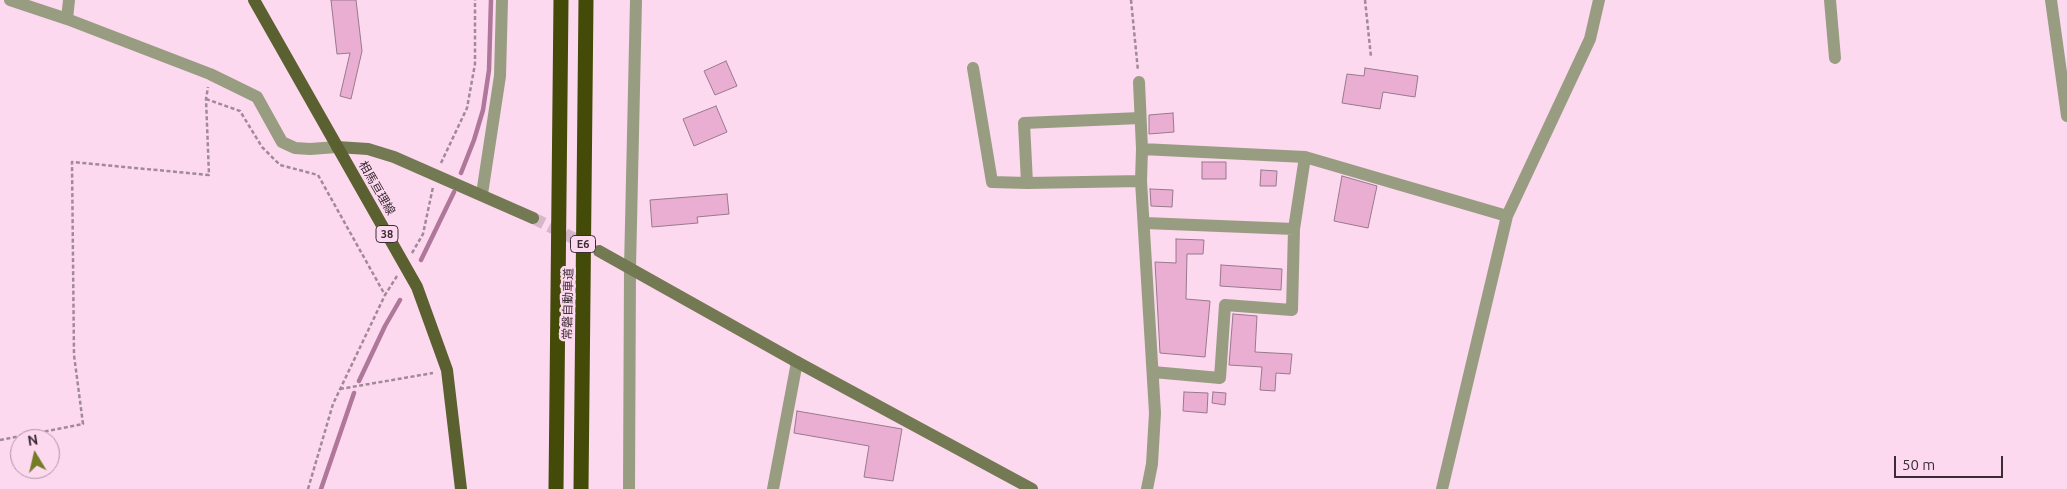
<!DOCTYPE html>
<meta charset="utf-8">
<style>
body{margin:0}
#map{position:relative;width:2067px;height:489px;overflow:hidden;background:#fdd9ef;font-family:Ubuntu,sans-serif}
canvas{display:block}
.north{position:absolute;left:10px;top:429px;width:50px;height:50px;box-sizing:border-box;background:#fdd9ef;border:1px solid #af94a5;border-radius:50%;rotate:351deg;font-size:14px;font-weight:700;line-height:20px;text-align:center;color:#3a2d35}
.north::after{content:'';display:block;margin:auto;width:18px;height:22px;background:#737c27;clip-path:polygon(50% 0,100% 100%,50% 72%,0 100%)}
.scale{position:absolute;left:1894px;top:456px;width:109px;height:22px;box-sizing:border-box;border:2px solid #3a2d35;border-top:0;padding-left:6px;font-size:15px;line-height:18px;white-space:nowrap;color:#3a2d35;-webkit-text-stroke:4px #fdd9ef;paint-order:stroke}
</style>
<div id="map">
<canvas width="2067" height="489"></canvas>
<div class="north">N</div>
<div class="scale">50 m</div>
</div>
<script>
const context = document.querySelector('canvas').getContext('2d');
context.lineJoin = 'round';
function toPath(rows) {
  const path = new Path2D();
  for (const r of rows) {
    path.moveTo(r[0], r[1]);
    for (let i = 2; i < r.length; i += 2) path.lineTo(r[i], r[i + 1]);
  }
  return path;
}
function stroke(path, color, width, dash) {
  context.strokeStyle = color;
  context.lineWidth = width;
  context.lineCap = dash ? 'butt' : 'round';
  context.setLineDash(dash || []);
  context.stroke(path);
}
function paint(path, color) {
  context.fillStyle = color;
  context.fill(path, 'evenodd');
}
function write(font, color, halo, rows, align = 'center') {
  context.font = font + ' Ubuntu,"Noto Sans JP",sans-serif';
  context.lineWidth = 5;
  context.setLineDash([]);
  context.textBaseline = 'middle';
  context.strokeStyle = halo;
  context.fillStyle = color;
  for (const [text, x, y, turn = 0] of rows) {
    context.save();
    context.translate(x, y);
    context.rotate((+turn || 0) * Math.PI / 180);
    context.textAlign = isNaN(turn) ? turn : align;
    if (halo) context.strokeText(text, 0, 0);
    context.fillText(text, 0, 0);
    context.restore();
  }
}
stroke(toPath([
 [461,173,474,140,483,110,489,70,491,0],
 [421,260,454,192],
 [359,381,385,326,400,300],
 [321,489,354,393]
]), '#af779a', 4.5);
const building = toPath([
 [331,0,356,0,362,51,351,99,340,96,350,53,337,54,331,0],
 [726,61,737,86,715,95,704,71,726,61],
 [1365,68,1418,76,1415,97,1383,92,1380,109,1342,103,1347,74,1364,76,1365,68],
 [716,106,727,132,694,146,683,119,716,106],
 [1173,113,1174,132,1149,134,1149,115,1173,113],
 [1202,162,1226,162,1226,179,1202,179,1202,162],
 [1261,170,1277,171,1276,186,1260,186,1261,170],
 [1342,176,1377,186,1368,228,1334,221,1342,176],
 [1150,189,1173,190,1172,207,1151,206,1150,189],
 [727,194,729,214,697,217,698,223,652,227,650,200,727,194],
 [1176,239,1204,240,1203,254,1187,254,1186,299,1210,301,1205,357,1160,353,1155,262,1176,263,1176,239],
 [1221,265,1282,269,1281,290,1220,286,1221,265],
 [1233,314,1257,316,1255,352,1292,354,1290,374,1276,373,1275,391,1260,390,1262,367,1229,365,1233,314],
 [1184,392,1208,393,1207,413,1183,411,1184,392],
 [1213,392,1226,393,1225,405,1212,403,1213,392],
 [797,411,902,429,893,481,864,477,869,446,794,433,797,411]
]);
paint(building, '#eaaed3');
stroke(building, '#98798c', 1);
stroke(toPath([
 [533,218,599,251]
]), '#d6b7ca', 12, [12, 6]);
stroke(toPath([
 [1131,0,1138,71],
 [1365,0,1371,57],
 [206,99,240,111,262,147,280,165,318,175,385,295,397,276],
 [441,163,467,108,475,64,475,0],
 [412,253,423,234,433,187],
 [340,389,433,373],
 [0,440,83,424,74,355,72,162,209,175,206,99,208,87],
 [308,489,333,404,385,295]
]), '#a28998', 2.5, [4, 2.5]);
stroke(toPath([
 [10,0,67,19,210,74,257,97,282,142,295,148,310,149,337,147],
 [1830,0,1835,58],
 [2051,0,2067,116],
 [67,19,69,0],
 [973,68,992,182,1027,183],
 [1139,82,1142,149,1141,181,1155,413,1152,464,1147,489],
 [1140,118,1024,123,1027,183,1141,181],
 [1142,149,1305,157,1507,216],
 [482,194,500,76,502,0],
 [1145,223,1294,229,1305,157],
 [1153,372,1220,378,1225,305,1292,310,1294,229],
 [629,489,630,268,636,0],
 [773,489,797,362],
 [1442,489,1507,216,1590,39,1599,0]
]), '#989d82', 12);
stroke(toPath([
 [337,147,368,149,394,157,533,218],
 [599,251,797,362,1032,489]
]), '#737952', 12);
stroke(toPath([
 [254,0,417,287,447,370,461,489]
]), '#5a602f', 12);
stroke(toPath([
 [556,489,561,0],
 [581,489,586,0]
]), '#444a08', 15);
for (const [x, y, w] of [
 [387,234,22],
 [583,244,25]
]) {
  const box = new Path2D();
  box.roundRect(x - w / 2, y - 8.5, w, 17, 4);
  context.fillStyle = '#fdd9ef';
  context.fill(box);
  stroke(box, '#3a2d35', 1);
}
write('bold 11px', '#3a2d35', null, [
 ["38",387,234],
 ["E6",583,244]
]);
write('12px', '#3a2d35', '#fdd9ef', [
 ["相馬亘理線",377,188,60],
 ["常磐自動車道",568,304,-89]
]);
</script>
